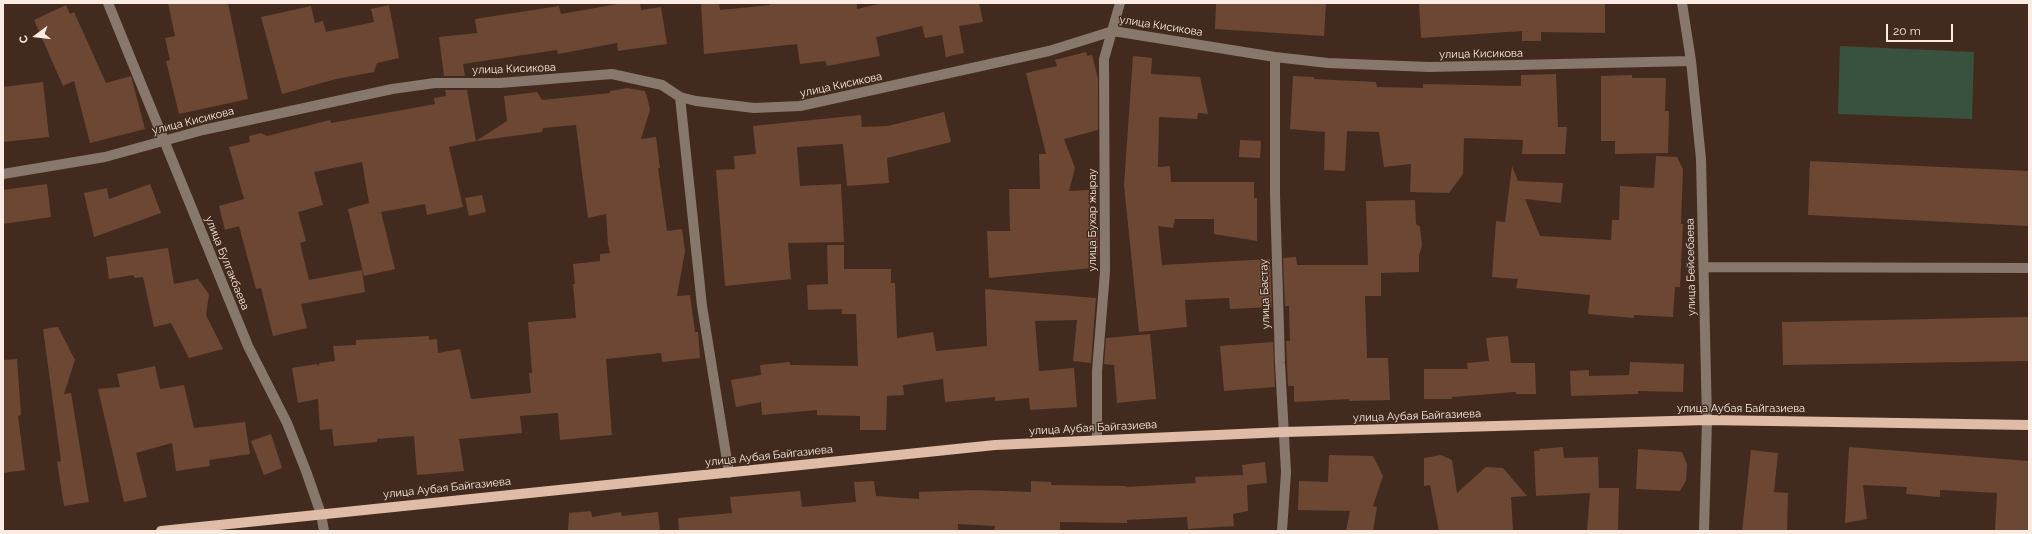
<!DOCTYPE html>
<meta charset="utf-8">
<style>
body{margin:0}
#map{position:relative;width:2032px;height:534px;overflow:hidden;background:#422b1e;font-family:Raleway,sans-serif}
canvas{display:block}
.frame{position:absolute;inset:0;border:4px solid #fbebe3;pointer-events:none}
.north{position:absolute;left:16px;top:16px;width:40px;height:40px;-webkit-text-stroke:3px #422b1e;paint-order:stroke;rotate:255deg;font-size:11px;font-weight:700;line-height:16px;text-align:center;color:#fbebe3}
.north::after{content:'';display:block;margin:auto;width:14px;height:18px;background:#fbebe3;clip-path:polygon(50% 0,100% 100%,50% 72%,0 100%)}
.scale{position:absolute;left:1886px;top:24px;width:67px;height:18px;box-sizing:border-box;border:2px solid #fbebe3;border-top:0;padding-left:5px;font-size:12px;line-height:14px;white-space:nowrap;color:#fbebe3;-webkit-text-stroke:3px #422b1e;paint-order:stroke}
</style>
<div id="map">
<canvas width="2032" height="534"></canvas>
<div class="frame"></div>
<div class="north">С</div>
<div class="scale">20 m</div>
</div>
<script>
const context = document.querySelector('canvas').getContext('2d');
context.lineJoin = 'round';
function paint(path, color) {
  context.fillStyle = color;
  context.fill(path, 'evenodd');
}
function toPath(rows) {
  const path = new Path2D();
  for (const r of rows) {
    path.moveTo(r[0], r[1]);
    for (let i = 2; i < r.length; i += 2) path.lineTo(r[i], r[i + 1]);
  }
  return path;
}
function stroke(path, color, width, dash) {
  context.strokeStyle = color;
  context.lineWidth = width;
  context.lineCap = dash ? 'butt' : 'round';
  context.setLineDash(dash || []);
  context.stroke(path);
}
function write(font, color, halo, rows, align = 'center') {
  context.font = font + ' Raleway,sans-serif';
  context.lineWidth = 3;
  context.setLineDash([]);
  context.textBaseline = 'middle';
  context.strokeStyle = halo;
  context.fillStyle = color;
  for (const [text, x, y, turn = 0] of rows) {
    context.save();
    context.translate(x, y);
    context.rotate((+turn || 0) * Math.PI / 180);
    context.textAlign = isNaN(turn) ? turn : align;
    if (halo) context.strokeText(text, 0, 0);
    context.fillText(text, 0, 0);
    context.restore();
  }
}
paint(toPath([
 [1840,46,1974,52,1972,119,1838,114]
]), '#39523e');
paint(toPath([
 [168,3,228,3,248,99,179,114,166,61,170,60,165,38,175,36],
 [623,3,640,3,641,10,661,7,667,44,618,51,617,43,558,54,557,50,463,64,465,76,444,76,439,37,477,33,475,19,559,6,561,14],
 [701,3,719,3,720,10,770,5,770,3,857,3,857,9,883,3,979,3,983,22,959,26,964,53,946,57,942,35,925,38,922,26,876,37,880,56,827,66,825,61,800,64,797,44,704,54],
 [1216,3,1326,3,1324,36,1215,29],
 [1419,3,1605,4,1605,33,1541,32,1541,41,1522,41,1522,31,1421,38],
 [66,5,70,14,74,12,106,83,131,76,145,129,90,143,74,81,63,86,34,20],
 [389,5,399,58,377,63,374,72,336,79,282,94,261,17,311,6,315,23,323,21,326,32,374,22,371,9],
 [1086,52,1087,56,1092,55,1098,79,1098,130,1064,139,1075,168,1069,191,1089,190,1091,227,1098,227,1098,254,1092,268,989,278,987,231,1010,231,1009,189,1040,189,1039,154,1046,154,1026,73,1057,66,1055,60],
 [1133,56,1152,58,1151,74,1200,77,1208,114,1198,113,1197,119,1159,117,1158,167,1170,166,1171,182,1254,182,1254,198,1257,198,1257,241,1214,234,1214,219,1175,219,1173,228,1158,226,1162,265,1270,259,1272,307,1230,309,1229,298,1185,300,1187,327,1139,332,1124,185],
 [1556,74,1558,127,1567,127,1565,154,1522,154,1523,140,1464,138,1463,174,1449,193,1410,192,1411,164,1384,167,1379,132,1347,131,1345,171,1324,170,1325,132,1290,129,1293,76,1314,77,1314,79,1376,82,1377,87,1423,88,1423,84,1521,86,1521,75],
 [1632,75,1632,78,1666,78,1665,111,1669,111,1668,153,1615,154,1615,141,1601,141,1601,76],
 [43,82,49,137,3,142,3,87],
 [627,88,645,91,648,101,650,110,641,139,656,137,660,168,658,168,667,231,682,229,685,251,677,296,690,295,695,332,698,332,700,358,662,362,661,353,606,359,612,435,560,440,558,413,520,416,522,433,459,439,464,471,417,475,414,436,377,439,377,442,334,446,332,429,320,430,318,399,298,403,292,368,317,364,318,366,320,363,335,361,333,346,356,345,356,340,429,336,429,340,437,339,438,353,460,349,471,399,531,393,529,373,532,373,528,322,576,318,573,284,575,284,573,264,600,261,600,254,610,253,608,244,606,214,588,218,576,125,543,128,542,132,476,141,449,147,463,207,427,215,425,204,381,212,395,269,364,276,348,209,369,203,362,162,314,172,323,205,298,212,306,241,300,243,309,280,362,270,365,292,301,304,307,328,273,336,261,288,256,289,239,226,225,230,219,206,244,199,229,147,250,142,249,136,261,133,267,136,330,120,331,123,435,104,434,98,446,96,445,90,467,90,476,141,507,121,504,96,537,92,542,100,610,93,610,91],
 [944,112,951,142,887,158,889,183,847,186,843,144,797,147,800,186,841,184,844,242,788,243,791,279,725,286,716,170,735,169,734,156,756,154,753,126,861,115,862,127,888,126],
 [1240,140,1261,141,1260,158,1239,157],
 [1656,156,1677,157,1683,169,1681,224,1683,224,1680,287,1675,287,1673,317,1634,315,1634,318,1588,314,1590,295,1516,288,1518,279,1492,277,1496,221,1505,222,1512,166,1518,181,1563,183,1561,203,1525,199,1540,236,1611,240,1612,220,1619,220,1620,186,1654,188],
 [1810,161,2029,171,2029,226,1808,215],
 [47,184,51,217,3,224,3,190],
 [150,184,161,213,94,237,84,193,107,188,109,199],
 [482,195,486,212,469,216,465,198],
 [1415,200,1416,224,1420,227,1422,246,1419,255,1419,272,1381,273,1381,296,1365,296,1367,358,1388,358,1390,400,1349,401,1349,399,1294,402,1294,386,1288,386,1286,341,1290,341,1289,306,1285,306,1283,258,1296,257,1297,265,1368,265,1366,201],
 [827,245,844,245,844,269,891,269,891,283,895,283,897,338,933,332,936,351,987,346,985,289,1096,298,1091,363,1073,361,1077,320,1035,321,1039,371,1074,368,1077,407,1030,410,1029,398,995,401,995,397,945,402,943,379,903,385,904,395,887,396,886,430,860,430,860,416,817,415,817,410,762,415,761,402,736,407,731,380,761,375,760,365,790,362,790,365,858,366,856,314,842,314,842,309,808,310,807,285,828,284],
 [168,248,174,284,198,279,209,294,206,315,223,349,189,358,171,323,154,327,143,277,135,278,133,275,109,279,106,257],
 [2029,317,2029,361,1783,365,1782,322],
 [58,327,75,360,64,394,71,393,89,502,64,506,57,462,61,461,43,329],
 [1150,334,1156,399,1117,403,1114,365,1104,364,1106,338],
 [1508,336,1511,363,1535,363,1536,394,1516,394,1516,392,1452,397,1452,399,1424,399,1424,369,1468,369,1467,363,1489,361,1486,338],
 [1273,342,1275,387,1224,391,1220,346],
 [17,359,21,415,18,416,25,470,3,473,3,360],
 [1630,362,1684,364,1683,392,1638,391,1638,394,1571,396,1570,371,1589,370,1589,376,1629,375],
 [155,366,160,389,184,385,194,428,245,422,250,454,209,460,210,466,176,471,172,443,136,453,147,497,124,502,98,389,120,387,117,374],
 [271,434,282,468,264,475,251,441],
 [1563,447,1564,458,1598,457,1599,488,1619,488,1618,531,1587,531,1590,493,1536,496,1534,451,1540,451,1539,449],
 [1849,447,2029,461,2029,531,1995,531,1997,493,1940,490,1940,497,1906,494,1907,487,1863,485,1867,519,1845,523],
 [1638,449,1682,452,1687,464,1686,481,1680,491,1636,489],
 [1751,450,1778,453,1774,492,1788,493,1787,531,1742,531],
 [1329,455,1373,456,1383,476,1373,506,1377,507,1373,531,1346,531,1350,511,1298,510,1299,481,1328,482],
 [1441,455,1452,460,1457,493,1486,467,1503,468,1527,496,1511,497,1513,531,1439,531,1430,485,1424,486,1424,458],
 [1265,462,1267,483,1247,485,1248,511,1233,514,1234,526,1188,529,1187,517,1127,520,1127,523,1060,522,1060,531,994,531,995,526,958,524,958,531,679,531,678,518,732,513,730,497,800,491,802,507,856,502,854,482,874,481,876,496,919,499,919,492,975,490,1031,492,1031,481,1051,482,1051,485,1126,486,1126,487,1196,483,1195,477,1243,475,1242,465],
 [591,511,592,517,621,512,622,516,658,512,660,531,568,531,569,513]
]), '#6c4733');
stroke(toPath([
 [108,3,248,346,287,423,306,471,321,514,324,531],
 [1682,3,1691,61,1701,159,1707,420,1704,531],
 [1275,57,1275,195,1280,363,1286,472,1282,531],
 [680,97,702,306,729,473],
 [3,174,105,157,203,130,392,89,435,83,500,83,612,74,662,85,680,97,696,101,754,108,800,106,1049,51,1113,31,1275,57,1328,63,1429,67,1691,61],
 [1704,267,2029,268],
 [1097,439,1097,371,1105,272,1104,59,1120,3]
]), '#88776c', 10);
stroke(toPath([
 [161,531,995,445,1284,432,1707,420,2029,425]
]), '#dfbca7', 10);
write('11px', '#fbebe3', '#422b1e', [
 ["улица Кисикова",1161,26,9],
 ["улица Кисикова",1481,54,-1],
 ["улица Кисикова",514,69,-2],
 ["улица Кисикова",841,85,-12],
 ["улица Кисикова",193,121,-14],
 ["улица Бухар жырау",1093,220,-90],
 ["улица Булгакбаева",227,263,68],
 ["улица Бейсебаева",1691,267,-91],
 ["улица Бастау",1265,294,-92],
 ["улица Аубая Байгазиева",1741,409],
 ["улица Аубая Байгазиева",1417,416,-2],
 ["улица Аубая Байгазиева",1093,428,-3],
 ["улица Аубая Байгазиева",769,456,-6],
 ["улица Аубая Байгазиева",447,488,-6]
]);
</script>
